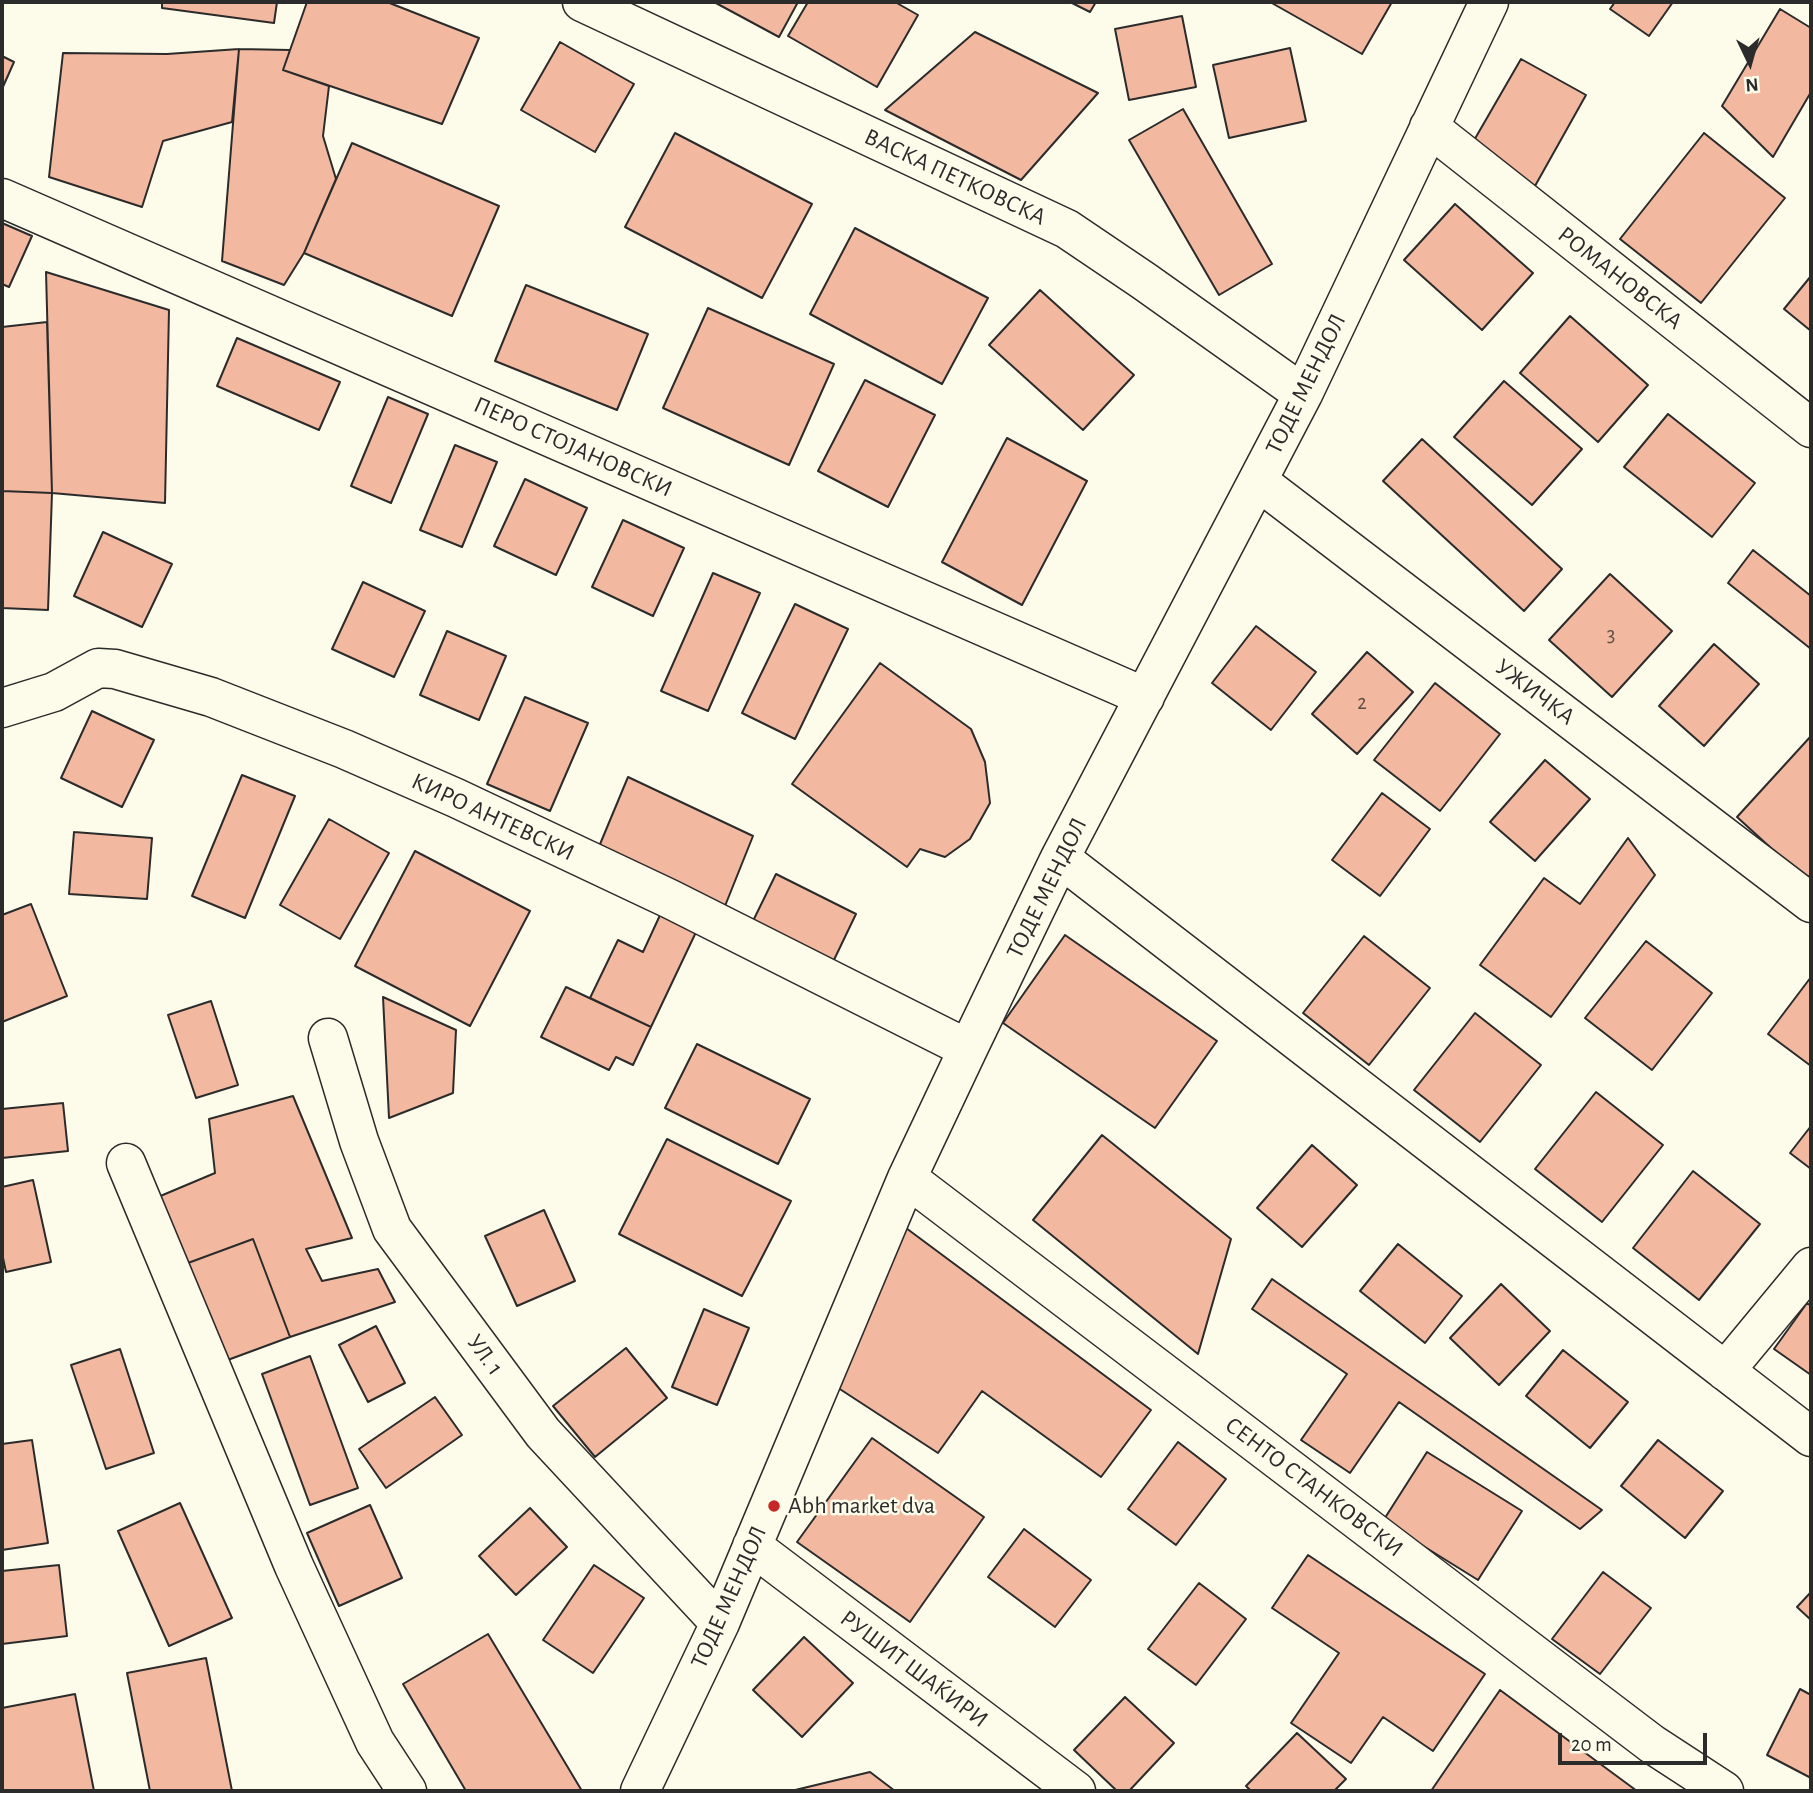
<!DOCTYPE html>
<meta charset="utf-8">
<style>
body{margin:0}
#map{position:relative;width:1813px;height:1793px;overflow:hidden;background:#fdfbea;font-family:"Alegreya Sans",sans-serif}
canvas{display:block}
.frame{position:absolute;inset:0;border:4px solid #2b2b2b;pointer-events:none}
.north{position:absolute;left:1715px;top:28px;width:70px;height:70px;-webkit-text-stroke:5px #fdfbea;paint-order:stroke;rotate:175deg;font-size:19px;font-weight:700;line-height:28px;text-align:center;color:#2b2b2b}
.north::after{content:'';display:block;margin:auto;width:24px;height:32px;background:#2b2b2b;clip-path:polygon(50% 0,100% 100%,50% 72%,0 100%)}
.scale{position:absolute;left:1558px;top:1733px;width:149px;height:32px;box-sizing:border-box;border:4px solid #2b2b2b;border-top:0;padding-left:9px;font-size:21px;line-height:24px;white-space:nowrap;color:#2b2b2b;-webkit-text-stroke:5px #fdfbea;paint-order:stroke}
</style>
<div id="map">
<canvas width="1813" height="1793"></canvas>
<div class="frame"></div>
<div class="north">N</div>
<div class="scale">20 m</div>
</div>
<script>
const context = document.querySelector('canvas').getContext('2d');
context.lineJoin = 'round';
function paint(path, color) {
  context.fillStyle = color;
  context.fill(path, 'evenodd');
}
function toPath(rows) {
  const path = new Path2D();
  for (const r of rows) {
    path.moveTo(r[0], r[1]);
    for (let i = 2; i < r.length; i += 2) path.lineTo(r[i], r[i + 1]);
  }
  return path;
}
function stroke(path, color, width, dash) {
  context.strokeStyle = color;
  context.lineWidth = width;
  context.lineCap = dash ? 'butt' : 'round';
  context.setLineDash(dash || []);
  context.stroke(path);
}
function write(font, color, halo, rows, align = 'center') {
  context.font = font + ' "Alegreya Sans",sans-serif';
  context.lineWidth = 5;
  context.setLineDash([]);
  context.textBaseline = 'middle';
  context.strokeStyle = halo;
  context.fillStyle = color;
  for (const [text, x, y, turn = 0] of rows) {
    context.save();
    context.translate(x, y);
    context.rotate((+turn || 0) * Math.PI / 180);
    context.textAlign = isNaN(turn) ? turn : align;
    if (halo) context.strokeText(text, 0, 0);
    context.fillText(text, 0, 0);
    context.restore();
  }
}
const building = toPath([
 [162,2,277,2,274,23,162,8,162,2],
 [307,2,387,2,479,38,442,124,283,70,307,2],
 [714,2,798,2,779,37,714,2],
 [808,2,895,2,918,15,877,87,788,36,808,2],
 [1070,2,1096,2,1090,12,1070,2],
 [1270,2,1392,2,1362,54,1270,2],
 [1615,2,1673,2,1649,36,1610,9,1615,2],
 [1780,9,1811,28,1811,92,1773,157,1722,106,1780,9],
 [1182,16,1196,87,1129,100,1115,29,1182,16],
 [975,32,1098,93,1021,180,885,110,975,32],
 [560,42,634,84,595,152,521,110,560,42],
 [1290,48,1306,121,1229,138,1213,65,1290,48],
 [239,49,232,122,163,141,142,207,49,177,63,53,167,54,239,49],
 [239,49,290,50,283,70,329,86,323,136,336,179,304,253,284,285,222,261,239,49],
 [2,56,14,62,2,89,2,56],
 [1521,59,1586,95,1535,186,1469,149,1521,59],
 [1183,109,1272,264,1219,295,1129,140,1183,109],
 [675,133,812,204,762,298,625,227,675,133],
 [1704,133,1785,198,1701,303,1620,239,1704,133],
 [352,143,499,206,452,316,304,253,352,143],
 [1455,204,1533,273,1482,330,1404,260,1455,204],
 [2,223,32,236,9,287,2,284,2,223],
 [855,228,988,298,942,384,810,314,855,228],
 [46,272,169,310,165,503,52,493,46,272],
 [1811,276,1811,331,1784,309,1811,276],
 [526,285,648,334,617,410,495,361,526,285],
 [1040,290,1134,375,1083,430,989,345,1040,290],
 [708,308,834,364,789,465,663,408,708,308],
 [1570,316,1648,385,1598,442,1520,373,1570,316],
 [47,322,52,493,2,491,2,327,47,322],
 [237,338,340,382,319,430,217,386,237,338],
 [865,380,935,415,888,507,818,471,865,380],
 [1504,381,1582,449,1532,505,1454,437,1504,381],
 [388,397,428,414,391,503,351,486,388,397],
 [1668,414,1755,483,1712,537,1624,467,1668,414],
 [1007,438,1087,481,1022,605,942,562,1007,438],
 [1422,439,1562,569,1524,611,1383,481,1422,439],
 [455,445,497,462,462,547,420,530,455,445],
 [525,479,587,508,556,575,494,546,525,479],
 [2,491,52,493,48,610,2,608,2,491],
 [623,520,684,548,653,616,592,587,623,520],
 [103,532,172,564,142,627,74,596,103,532],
 [1753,550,1811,596,1811,649,1728,583,1753,550],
 [713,573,760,593,708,711,661,691,713,573],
 [1610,574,1672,631,1612,697,1549,640,1610,574],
 [363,582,425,611,394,677,332,649,363,582],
 [795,604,848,629,795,739,742,713,795,604],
 [1256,626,1316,672,1271,730,1212,683,1256,626],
 [447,631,506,656,479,720,420,695,447,631],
 [1714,644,1759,684,1704,746,1659,706,1714,644],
 [1367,652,1413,692,1357,754,1312,714,1367,652],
 [880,663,971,729,985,762,990,803,970,839,945,857,920,849,907,867,792,784,880,663],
 [1435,683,1500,734,1440,811,1374,760,1435,683],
 [525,697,588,723,550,811,487,784,525,697],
 [92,711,154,740,122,807,61,778,92,711],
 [1811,736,1811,874,1806,880,1737,817,1811,736],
 [1545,760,1590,799,1535,861,1490,822,1545,760],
 [242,775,295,796,245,918,192,896,242,775],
 [628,777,753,836,723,911,598,849,628,777],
 [1382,793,1430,829,1380,896,1332,860,1382,793],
 [329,819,389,853,340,939,280,905,329,819],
 [74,832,152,838,147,899,69,894,74,832],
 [1628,838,1655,875,1551,1017,1480,965,1544,878,1580,904,1628,838],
 [415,851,530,911,470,1026,355,966,415,851],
 [776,874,856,914,832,964,752,923,776,874],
 [31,904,67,996,2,1022,2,915,31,904],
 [661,913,697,930,651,1027,590,998,618,940,643,952,661,913],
 [1065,935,1217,1041,1155,1128,1003,1023,1065,935],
 [1364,936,1430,988,1369,1065,1303,1013,1364,936],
 [1646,941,1712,993,1652,1070,1585,1018,1646,941],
 [1811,977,1811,1066,1768,1034,1811,977],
 [566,987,651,1027,633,1065,616,1057,609,1070,541,1037,566,987],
 [383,997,456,1030,453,1093,389,1118,383,997],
 [211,1001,238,1085,196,1098,168,1015,211,1001],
 [1475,1013,1541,1065,1480,1142,1414,1090,1475,1013],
 [697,1044,810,1099,778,1164,665,1108,697,1044],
 [1596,1092,1663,1145,1602,1222,1535,1169,1596,1092],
 [293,1096,352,1238,306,1249,322,1281,378,1269,395,1302,290,1337,253,1239,188,1263,158,1197,215,1173,209,1119,293,1096],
 [63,1103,68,1151,2,1158,2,1109,63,1103],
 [1811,1126,1811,1169,1790,1153,1811,1126],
 [1102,1135,1231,1239,1198,1354,1033,1220,1102,1135],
 [667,1139,791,1201,742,1296,619,1234,667,1139],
 [1312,1145,1357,1185,1302,1247,1257,1208,1312,1145],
 [1693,1171,1760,1224,1699,1300,1633,1248,1693,1171],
 [33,1180,51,1262,6,1272,2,1253,2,1187,33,1180],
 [544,1210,575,1281,517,1306,485,1236,544,1210],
 [906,1228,1151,1410,1101,1477,982,1391,938,1453,829,1382,906,1228],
 [253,1239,290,1337,225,1361,188,1263,253,1239],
 [1398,1244,1462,1296,1425,1343,1360,1291,1398,1244],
 [1272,1279,1602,1510,1580,1529,1399,1402,1350,1473,1301,1440,1347,1374,1252,1309,1272,1279],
 [1501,1284,1550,1331,1499,1385,1450,1338,1501,1284],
 [1807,1303,1811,1306,1811,1375,1774,1349,1807,1303],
 [704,1309,749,1328,717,1405,672,1387,704,1309],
 [376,1326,405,1383,368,1402,339,1345,376,1326],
 [626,1348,667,1398,595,1457,553,1406,626,1348],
 [120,1349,154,1453,106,1469,71,1365,120,1349],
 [1563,1350,1628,1402,1590,1448,1526,1396,1563,1350],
 [310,1356,358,1488,310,1505,262,1374,310,1356],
 [435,1397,462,1435,386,1488,359,1449,435,1397],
 [872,1438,984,1517,910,1622,797,1542,872,1438],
 [32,1440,48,1543,2,1550,2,1444,32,1440],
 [1658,1440,1723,1491,1685,1538,1621,1486,1658,1440],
 [1178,1442,1226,1479,1176,1545,1128,1509,1178,1442],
 [1427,1452,1522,1511,1478,1580,1383,1521,1427,1452],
 [180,1503,232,1618,169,1646,118,1531,180,1503],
 [370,1505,402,1578,339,1606,307,1533,370,1505],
 [530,1508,567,1547,516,1595,479,1556,530,1508],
 [1024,1529,1091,1580,1055,1627,988,1577,1024,1529],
 [1308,1555,1485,1674,1433,1751,1383,1717,1351,1763,1291,1723,1339,1653,1272,1608,1308,1555],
 [59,1565,67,1636,2,1644,2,1571,59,1565],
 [594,1565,644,1598,593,1673,543,1640,594,1565],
 [1603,1572,1651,1608,1600,1674,1552,1639,1603,1572],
 [1199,1583,1246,1619,1196,1685,1148,1649,1199,1583],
 [1811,1592,1811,1620,1797,1607,1811,1592],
 [488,1634,582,1791,466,1791,403,1684,488,1634],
 [804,1637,853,1683,802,1737,753,1690,804,1637],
 [206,1658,232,1791,150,1791,127,1673,206,1658],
 [1800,1689,1811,1695,1811,1778,1767,1755,1800,1689],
 [1500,1690,1637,1791,1431,1791,1500,1690],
 [75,1694,94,1791,2,1791,2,1708,75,1694],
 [1125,1697,1174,1743,1129,1791,1117,1791,1074,1750,1125,1697],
 [1297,1733,1346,1779,1334,1791,1251,1791,1246,1786,1297,1733],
 [870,1772,895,1791,791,1791,870,1772]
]);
paint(building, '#f2b8a0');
stroke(building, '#2b2b2b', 2);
const minor = toPath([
 [582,2,1067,229,1144,281,1303,394],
 [1429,127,1811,428],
 [2,198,1145,697],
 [1258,481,1811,903],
 [2,708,54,692,98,668,115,669,211,697,344,749,456,798,670,899,968,1049],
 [1060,858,1811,1437],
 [328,1038,359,1141,392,1229,543,1433,720,1623],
 [126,1163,294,1566,375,1742,407,1791],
 [907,1178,1652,1744,1724,1791],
 [1725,1371,1811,1267],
 [752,1546,1076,1791],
 [640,1791,720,1623,907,1178,968,1049,1060,858,1303,394,1489,2]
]);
stroke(minor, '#2b2b2b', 41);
stroke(minor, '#fdfbea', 38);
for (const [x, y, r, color] of [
 [774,1506,7,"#c62828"]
]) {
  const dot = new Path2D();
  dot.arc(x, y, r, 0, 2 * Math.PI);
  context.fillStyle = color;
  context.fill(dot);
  stroke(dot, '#fdfbea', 2.5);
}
write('21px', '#5d4e48', null, [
 ["3",1611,635],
 ["2",1362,703]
]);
write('24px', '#2b2b2b', '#fdfbea', [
 ["ВАСКА ПЕТКОВСКА",955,177,25],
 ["РОМАНОВСКА",1620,278,38],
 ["ТОДЕ МЕНДОЛ",1306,384,-64],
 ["ПЕРО СТОЈАНОВСКИ",573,447,24],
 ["УЖИЧКА",1535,692,37],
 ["КИРО АНТЕВСКИ",493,817,25],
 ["ТОДЕ МЕНДОЛ",1047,888,-64],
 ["УЛ. 1",485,1355,54],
 ["СЕНТО СТАНКОВСКИ",1314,1487,37],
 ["ТОДЕ МЕНДОЛ",729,1597,-66],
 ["РУШИТ ШАЌИРИ",914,1669,37]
]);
write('24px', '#2b2b2b', '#fdfbea', [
 ["Abh market dva",788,1506]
], 'left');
</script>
